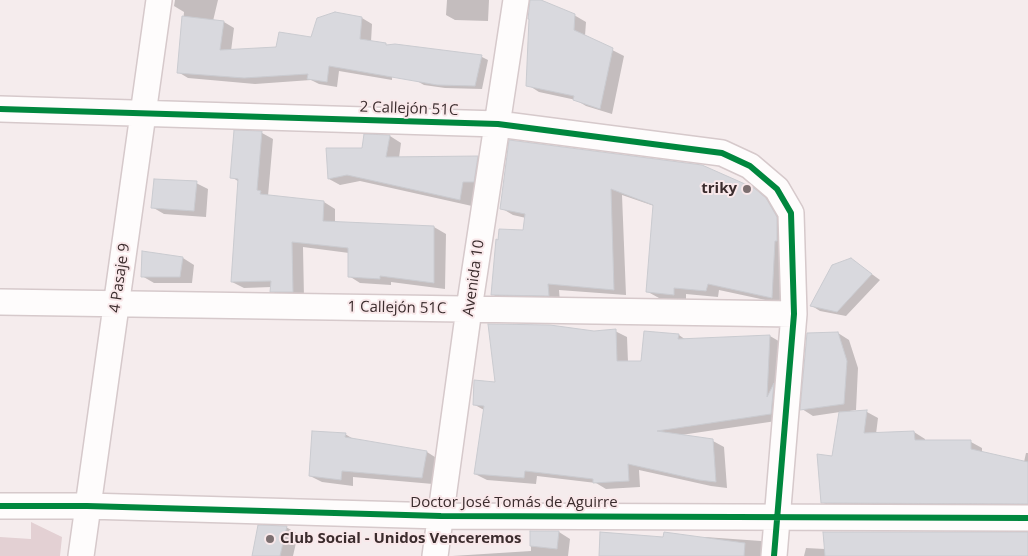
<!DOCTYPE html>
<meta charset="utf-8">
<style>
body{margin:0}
canvas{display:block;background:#f5eced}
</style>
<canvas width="1028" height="556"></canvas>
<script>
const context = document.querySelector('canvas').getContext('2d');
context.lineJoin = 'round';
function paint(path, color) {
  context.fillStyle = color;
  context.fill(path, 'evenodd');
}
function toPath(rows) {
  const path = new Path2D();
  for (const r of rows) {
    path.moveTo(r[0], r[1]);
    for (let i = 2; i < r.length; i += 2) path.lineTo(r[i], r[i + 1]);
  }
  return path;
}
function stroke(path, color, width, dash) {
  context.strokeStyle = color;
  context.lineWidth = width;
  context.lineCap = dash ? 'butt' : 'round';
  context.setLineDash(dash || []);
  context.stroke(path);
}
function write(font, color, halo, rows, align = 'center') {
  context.font = font + ' "Open Sans",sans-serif';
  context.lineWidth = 4;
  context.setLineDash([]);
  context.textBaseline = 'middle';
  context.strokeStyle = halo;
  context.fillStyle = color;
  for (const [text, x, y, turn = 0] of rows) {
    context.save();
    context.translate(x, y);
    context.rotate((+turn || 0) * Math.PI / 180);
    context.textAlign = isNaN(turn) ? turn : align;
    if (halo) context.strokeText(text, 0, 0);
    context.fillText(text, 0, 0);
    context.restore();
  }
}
paint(toPath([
 [31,522,62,537,60,556,0,556,0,537,31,539]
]), '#e3d0d3');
paint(toPath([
 [175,0,218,0,213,21,224,22,234,28,231,51,277,48,312,39,335,14,362,18,372,24,371,42,393,49,392,80,339,71,337,87,319,84,311,80,255,84,188,78,178,72,184,12,174,6],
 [447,0,489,0,488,21,455,20,446,15],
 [531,0,538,0,574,15,586,22,585,36,624,56,612,114,586,106,576,100,539,92,528,85],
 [420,48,482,57,488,60,482,89,445,88,424,85,417,81],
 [235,132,262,133,273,139,268,196,324,202,335,209,335,223,434,227,446,234,445,289,391,282,391,285,360,283,349,276,349,253,303,247,304,298,283,298,272,291,272,287,244,288,232,282,239,182,232,177],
 [390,136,401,143,399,158,477,157,489,164,485,188,474,188,472,206,360,181,340,185,329,179,363,149],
 [510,141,754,190,766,197,777,206,788,225,784,304,719,290,718,297,686,294,686,301,659,298,648,292,654,206,622,195,626,295,559,290,560,302,504,301,492,294,524,232,526,218,513,215,501,208],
 [196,183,208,189,206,217,164,214,152,207],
 [183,258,194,265,192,283,154,283,142,276],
 [851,259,880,280,846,316,820,311,812,306],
 [615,331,627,337,628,362,642,363,679,335,686,340,770,336,782,343,783,420,681,435,713,441,724,447,727,488,711,486,639,470,640,487,606,489,596,483,537,476,536,484,487,480,475,474,484,410,475,405,497,383,594,332],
 [838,333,849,340,858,368,856,410,850,411,850,412,867,412,878,418,876,434,914,432,925,439,925,441,971,442,982,448,982,453,1024,462,1026,453,1028,453,1028,509,833,509,822,502,833,457,840,412,813,416,802,409],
 [345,434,355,440,427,452,438,459,433,484,353,477,353,486,322,482,310,476],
 [286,527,298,534,293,556,253,556],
 [531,532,559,532,570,539,568,556,452,556,531,551],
 [1028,534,1028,556,804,556,806,548,825,549],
 [705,537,761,541,772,548,772,556,601,556,665,538,705,539]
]), '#0003');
const building = toPath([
 [530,0,541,0,575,14,574,30,613,48,600,109,573,100,574,96,526,86,529,19,528,19,530,0],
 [335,12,362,17,360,39,386,43,386,45,395,44,482,55,475,86,437,85,329,66,327,82,307,79,308,74,244,78,177,73,182,16,224,21,220,50,276,47,279,32,311,37,317,18,335,12],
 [234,130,262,131,257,190,261,191,260,194,324,201,323,221,434,226,434,283,380,276,380,279,348,277,348,248,292,242,293,292,270,292,271,281,231,282,238,179,230,178,234,130],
 [364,134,390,135,386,157,478,156,474,182,463,182,460,200,347,175,328,179,326,148,362,148,364,134],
 [509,140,702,165,754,188,766,198,777,217,777,241,775,241,772,298,708,284,706,291,674,288,674,295,646,292,653,205,611,189,614,290,548,284,549,296,491,295,496,239,498,240,499,229,523,230,525,214,500,209,509,140],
 [154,179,197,181,194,211,151,208,154,179],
 [142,251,183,257,180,277,141,277,142,251],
 [851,258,872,274,837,312,810,306,832,265,851,258],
 [488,324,550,325,594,331,616,329,617,361,641,361,644,331,679,334,678,339,770,335,767,397,774,383,771,414,657,431,713,439,716,482,699,480,628,464,629,481,593,483,593,479,525,471,524,478,474,474,484,406,473,405,474,380,495,382,488,324],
 [838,332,847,361,844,404,800,410,807,333,838,332],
 [867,410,864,433,914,431,915,440,971,440,971,449,1028,462,1028,504,821,503,817,454,832,456,839,412,867,410],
 [312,431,346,433,345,437,427,451,422,478,342,471,341,480,309,476,312,431],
 [258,525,287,526,280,556,252,556,258,525],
 [530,531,559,531,557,549,530,546,530,531],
 [600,532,663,537,664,532,745,543,744,556,599,556,600,532],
 [823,532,1028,532,1028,556,825,556,823,532]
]);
paint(building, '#d9d9de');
stroke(building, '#cacbd0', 1);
const street = toPath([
 [0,109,498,124,722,153,750,166,777,189,791,213,794,314,774,556],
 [0,302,794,314],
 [0,506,87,506,441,516,1028,518],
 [81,556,159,0],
 [435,556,469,309,516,0]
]);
stroke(street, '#d6c9cb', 28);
stroke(street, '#fefcfc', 25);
stroke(toPath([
 [0,109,498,124,722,153,750,166,777,189,791,213,794,314,774,556],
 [0,506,87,506,441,516,1028,518]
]), '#00873e', 6);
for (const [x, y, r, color] of [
 [747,189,5,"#7c6f70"],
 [270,539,5,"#7c6f70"]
]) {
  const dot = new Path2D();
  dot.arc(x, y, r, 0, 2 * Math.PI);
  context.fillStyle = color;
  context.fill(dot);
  stroke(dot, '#f9e8ea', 2);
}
write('15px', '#3b2c2d', '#f9e8ea', [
 ["2 Callejón 51C",409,109,2],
 ["4 Pasaje 9",120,278,-82],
 ["Avenida 10",474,278,-82],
 ["1 Callejón 51C",397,308,1],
 ["Doctor José Tomás de Aguirre",514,503]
]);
write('bold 15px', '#3b2c2d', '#f9e8ea', [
 ["triky",737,189],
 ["Club Social - Unidos Venceremos",280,539,"left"]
], 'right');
</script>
